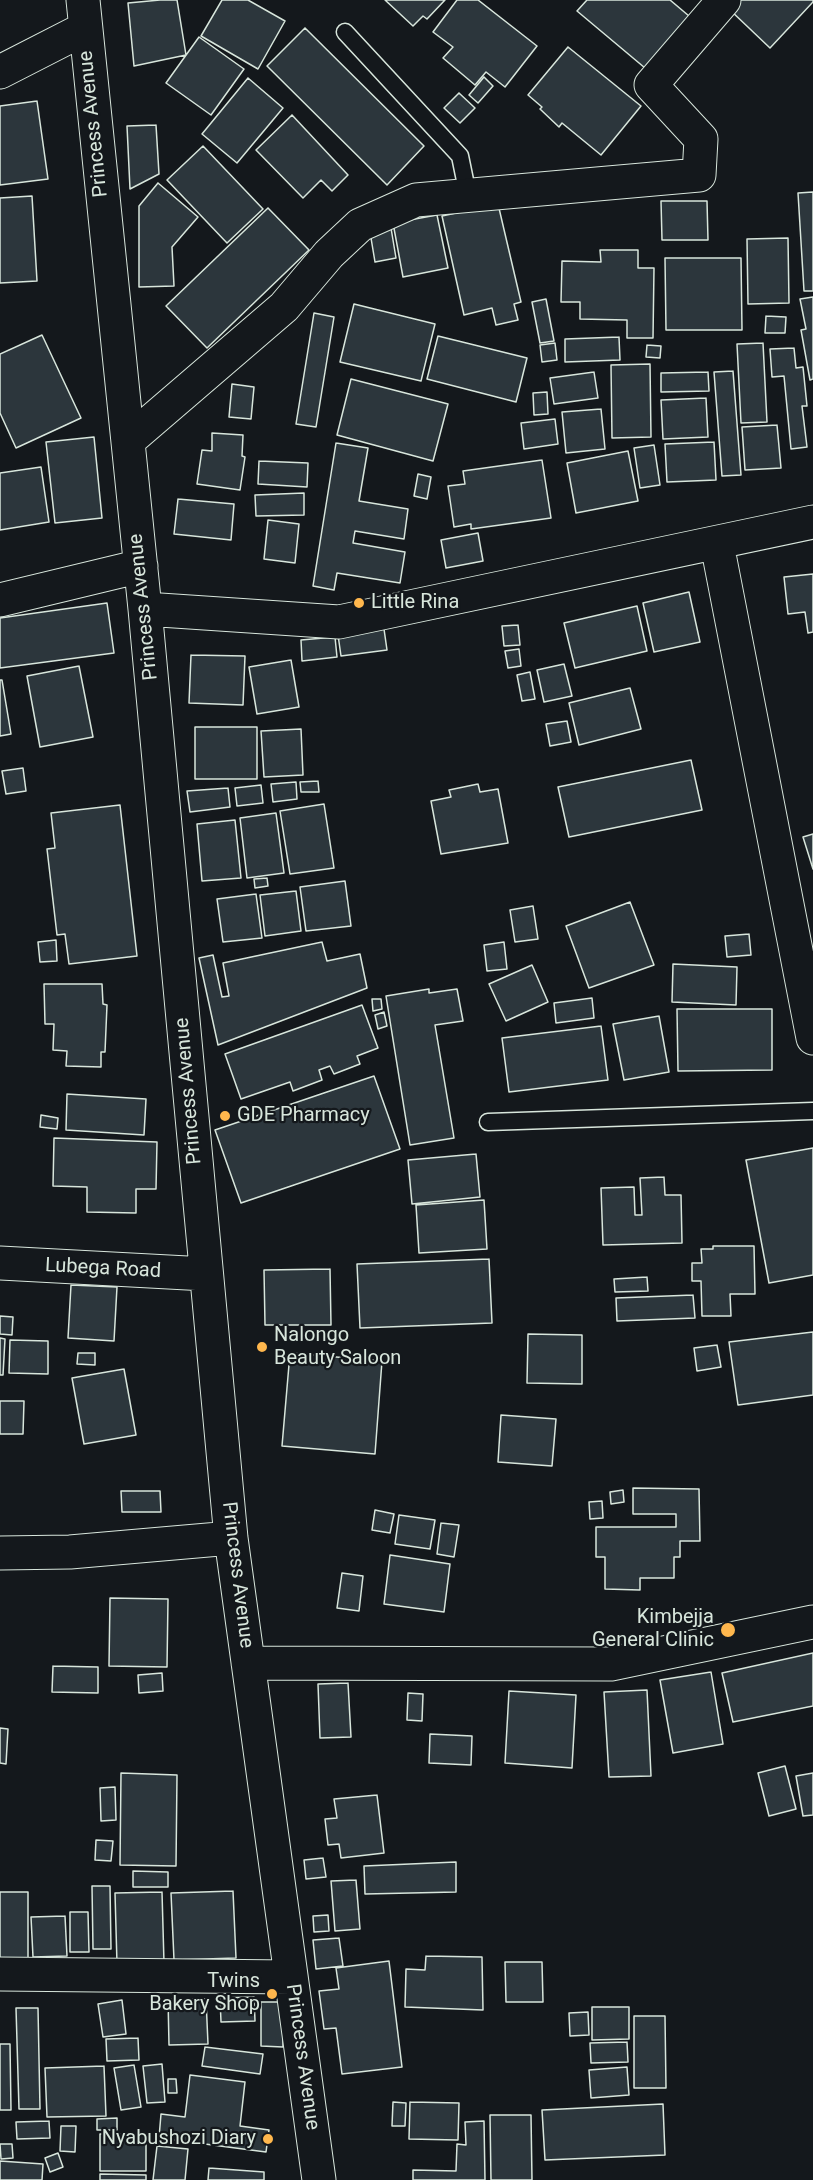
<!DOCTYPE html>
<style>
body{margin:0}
canvas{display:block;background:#14181c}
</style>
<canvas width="813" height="2180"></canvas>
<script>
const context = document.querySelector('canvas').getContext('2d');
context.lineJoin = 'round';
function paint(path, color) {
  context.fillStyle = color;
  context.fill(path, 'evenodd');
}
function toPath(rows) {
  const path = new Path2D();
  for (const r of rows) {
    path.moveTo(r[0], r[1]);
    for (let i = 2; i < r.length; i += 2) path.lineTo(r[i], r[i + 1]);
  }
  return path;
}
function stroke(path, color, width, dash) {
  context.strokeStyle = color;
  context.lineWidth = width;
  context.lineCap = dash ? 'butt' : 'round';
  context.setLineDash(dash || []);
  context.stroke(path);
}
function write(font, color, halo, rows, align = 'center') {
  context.font = font + ' Roboto,sans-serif';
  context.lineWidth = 4.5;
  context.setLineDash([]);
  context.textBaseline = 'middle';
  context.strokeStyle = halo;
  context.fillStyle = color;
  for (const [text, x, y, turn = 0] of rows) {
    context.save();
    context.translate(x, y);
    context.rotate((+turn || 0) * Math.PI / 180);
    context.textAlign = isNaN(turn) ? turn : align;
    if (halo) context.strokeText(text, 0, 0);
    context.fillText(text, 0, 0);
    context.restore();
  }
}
const building = toPath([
 [160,0,177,0,186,55,134,66,128,3,160,0],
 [222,0,248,0,285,21,258,69,201,36,222,0],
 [385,0,445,0,427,19,423,16,413,26,385,0],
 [457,0,478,0,537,46,505,87,486,72,475,85,443,58,453,47,433,32,457,0],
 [587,0,670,0,689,16,645,68,577,11,587,0],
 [737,0,813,0,813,2,770,48,729,9,737,0],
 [305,28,424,146,387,185,267,66,305,28],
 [199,37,244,69,211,115,166,83,199,37],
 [568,47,641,106,601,155,562,123,559,127,540,109,542,107,528,95,568,47],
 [484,77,493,86,478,103,469,95,484,77],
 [248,78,283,108,237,163,202,134,248,78],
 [459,93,475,108,460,123,444,108,459,93],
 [37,101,48,179,0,185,0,106,37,101],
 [292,115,348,175,332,191,321,180,303,198,256,150,292,115],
 [156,125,159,174,130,189,127,126,156,125],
 [203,146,263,209,227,243,167,180,203,146],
 [158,183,198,217,172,247,174,286,139,287,139,206,158,183],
 [813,192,813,291,804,291,798,193,813,192],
 [32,196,37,281,0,283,0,198,32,196],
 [661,201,707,201,708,240,662,240,661,201],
 [498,204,521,302,514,304,518,320,496,325,492,308,464,315,442,216,498,204],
 [268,208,309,250,207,348,166,306,268,208],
 [437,215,448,268,403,277,393,223,437,215],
 [391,228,396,258,375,262,370,232,391,228],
 [788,238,789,303,748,304,747,239,788,238],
 [600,250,638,250,638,268,654,268,653,338,627,338,627,320,580,319,580,302,561,302,562,261,601,262,600,250],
 [665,258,741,258,742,330,666,330,665,258],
 [813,297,813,379,810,380,801,330,806,329,800,299,813,297],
 [546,299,554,341,540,343,532,302,546,299],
 [354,304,435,324,421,381,340,362,354,304],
 [314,313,334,317,316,427,296,424,314,313],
 [766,316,786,317,785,333,765,333,766,316],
 [42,335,81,418,16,448,0,413,0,354,42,335],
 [438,336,527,358,516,402,427,379,438,336],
 [619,337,620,360,565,362,565,339,619,337],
 [555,343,557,360,542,362,540,345,555,343],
 [763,343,767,422,741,423,737,344,763,343],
 [647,345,661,346,660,358,646,357,647,345],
 [794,348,796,368,803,367,807,406,802,406,807,447,791,449,784,376,772,377,770,349,794,348],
 [650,364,651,437,612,438,611,365,650,364],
 [733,371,741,475,722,476,714,372,733,371],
 [594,372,598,398,554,404,550,378,594,372],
 [708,372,709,391,661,392,661,373,708,372],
 [351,379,448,404,433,461,337,435,351,379],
 [232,384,254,387,251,419,229,417,232,384],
 [547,392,548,414,534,415,533,393,547,392],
 [706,398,708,437,663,439,661,400,706,398],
 [601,409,605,449,566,453,562,412,601,409],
 [555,419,558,444,524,449,521,423,555,419],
 [777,425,781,468,745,470,742,427,777,425],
 [212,433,243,435,242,456,245,457,240,490,197,484,202,450,212,451,212,433],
 [94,437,102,518,55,523,46,442,94,437],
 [714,442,716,480,667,482,665,444,714,442],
 [336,443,368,448,359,501,408,509,404,539,355,531,353,543,405,552,400,583,337,573,334,590,313,586,336,443],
 [654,445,660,485,640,488,634,448,654,445],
 [628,451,638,501,576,513,567,463,628,451],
 [542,460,551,518,471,529,471,524,454,527,448,486,465,484,463,471,542,460],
 [259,461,308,463,307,487,258,484,259,461],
 [41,467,49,522,0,530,0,473,41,467],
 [418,474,431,477,427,499,414,496,418,474],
 [304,493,304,515,256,516,255,495,304,493],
 [178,499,234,504,231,540,174,534,178,499],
 [268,520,299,524,295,563,264,559,268,520],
 [478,533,483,561,446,568,441,540,478,533],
 [813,574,813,632,808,633,805,612,788,614,784,577,813,574],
 [689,592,700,642,654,652,643,603,689,592],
 [107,603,114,653,0,668,0,618,107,603],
 [637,606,647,651,575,668,564,623,637,606],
 [518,625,520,645,504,646,502,626,518,625],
 [384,629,387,650,341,656,338,635,384,629],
 [335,637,337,657,302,661,301,640,335,637],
 [519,649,521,666,508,668,505,651,519,649],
 [191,655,245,656,243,705,189,703,191,655],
 [291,660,299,707,257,714,249,667,291,660],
 [564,664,572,696,544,702,537,670,564,664],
 [79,666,93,737,40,747,27,676,79,666],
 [530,672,535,699,522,701,517,675,530,672],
 [0,680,2,680,11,734,0,736,0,680],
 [630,688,641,729,579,745,569,703,630,688],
 [567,721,571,742,550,746,546,724,567,721],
 [195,727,257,727,257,779,195,779,195,727],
 [301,729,303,775,264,777,261,731,301,729],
 [691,760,702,810,569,837,558,787,691,760],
 [23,768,26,791,6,794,2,771,23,768],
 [318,781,319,792,301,792,300,782,318,781],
 [296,782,297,799,273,802,271,784,296,782],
 [478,784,480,792,498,789,508,843,441,854,431,801,451,797,449,790,478,784],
 [261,785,263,803,237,806,235,788,261,785],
 [228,788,230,807,190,812,187,791,228,788],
 [324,804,334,868,290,874,280,811,324,804],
 [120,805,137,956,69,964,65,934,57,935,47,849,55,848,51,813,120,805],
 [276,813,284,873,247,878,240,818,276,813],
 [235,820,241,878,202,881,197,824,235,820],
 [813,834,813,869,803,837,813,834],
 [267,878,268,886,255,888,254,879,267,878],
 [345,881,351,926,306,931,300,887,345,881],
 [296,891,301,931,265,936,260,895,296,891],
 [256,894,262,938,223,942,217,899,256,894],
 [630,902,654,965,589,988,566,926,630,902],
 [533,906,538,939,515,942,510,910,533,906],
 [749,934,751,955,727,957,725,936,749,934],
 [56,940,57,961,40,962,38,942,56,940],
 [322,942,327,961,360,954,367,988,218,1045,199,958,213,955,222,997,229,996,223,963,322,942],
 [504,942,507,969,487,971,484,945,504,942],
 [673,964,737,967,736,1005,672,1002,673,964],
 [532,965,548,1002,506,1021,489,984,532,965],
 [44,984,102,984,103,1004,107,1005,105,1052,101,1052,101,1067,66,1066,67,1051,53,1050,54,1024,45,1024,44,984],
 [429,989,429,993,457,989,463,1021,435,1025,454,1138,410,1145,386,996,429,989],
 [592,998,594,1018,556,1023,554,1003,592,998],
 [372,999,381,999,382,1009,373,1011,372,999],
 [362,1005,378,1048,357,1056,360,1064,334,1074,330,1066,319,1070,322,1080,293,1091,290,1082,241,1099,225,1054,362,1005],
 [677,1009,772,1009,772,1070,678,1071,677,1009],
 [384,1012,387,1026,378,1029,375,1015,384,1012],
 [659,1016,669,1072,624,1080,613,1024,659,1016],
 [601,1026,608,1080,509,1092,502,1038,601,1026],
 [374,1076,400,1149,241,1203,215,1130,374,1076],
 [67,1094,146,1099,144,1135,66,1130,67,1094],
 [41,1115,58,1118,57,1129,40,1127,41,1115],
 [54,1138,157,1142,156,1189,136,1189,136,1213,87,1212,87,1187,53,1186,54,1138],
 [813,1148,813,1275,769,1283,746,1160,813,1148],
 [476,1154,480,1197,412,1204,408,1160,476,1154],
 [664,1177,665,1195,681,1195,682,1243,603,1245,601,1188,634,1187,635,1215,642,1215,640,1178,664,1177],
 [484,1200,487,1249,419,1253,416,1205,484,1200],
 [713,1246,754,1246,755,1294,730,1294,731,1316,702,1316,701,1281,692,1281,692,1263,702,1263,701,1249,713,1249,713,1246],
 [489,1259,492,1323,360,1328,357,1264,489,1259],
 [330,1269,331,1325,265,1325,264,1270,330,1269],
 [647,1277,648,1291,615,1292,614,1279,647,1277],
 [71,1285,117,1287,114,1341,68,1338,71,1285],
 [693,1295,695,1318,617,1321,616,1298,693,1295],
 [0,1316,13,1317,12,1335,0,1334,0,1316],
 [813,1332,813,1395,738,1405,729,1342,813,1332],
 [528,1334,582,1335,582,1384,527,1383,528,1334],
 [0,1338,5,1339,3,1375,0,1375,0,1338],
 [10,1340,48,1341,48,1374,9,1373,10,1340],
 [717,1345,721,1367,697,1371,694,1348,717,1345],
 [78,1353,95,1353,95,1365,77,1364,78,1353],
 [290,1353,382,1361,375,1454,282,1446,290,1353],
 [124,1369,136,1435,84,1444,72,1378,124,1369],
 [0,1401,24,1401,23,1434,0,1434,0,1401],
 [501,1415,556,1419,552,1466,498,1462,501,1415],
 [633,1488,699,1489,700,1541,680,1541,680,1557,674,1557,674,1578,640,1578,640,1590,605,1589,605,1557,596,1557,596,1527,676,1527,676,1514,633,1514,633,1488],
 [623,1490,624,1502,611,1504,610,1492,623,1490],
 [121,1491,160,1491,161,1512,122,1512,121,1491],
 [602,1501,603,1518,590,1519,589,1502,602,1501],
 [375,1510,394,1514,390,1533,372,1530,375,1510],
 [399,1515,435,1520,430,1549,395,1544,399,1515],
 [441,1523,459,1525,454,1557,437,1554,441,1523],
 [390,1555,450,1564,444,1612,384,1604,390,1555],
 [342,1573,363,1576,359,1611,337,1608,342,1573],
 [110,1598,168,1599,167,1667,109,1666,110,1598],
 [813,1653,813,1706,733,1722,722,1673,813,1653],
 [53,1666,98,1667,98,1693,52,1692,53,1666],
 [711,1672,723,1744,673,1753,660,1680,711,1672],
 [162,1673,163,1691,139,1693,138,1675,162,1673],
 [348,1683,351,1737,320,1738,318,1684,348,1683],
 [647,1690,651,1776,609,1777,604,1692,647,1690],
 [509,1691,576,1695,572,1768,505,1763,509,1691],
 [408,1693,423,1694,422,1721,407,1720,408,1693],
 [0,1728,8,1729,6,1764,0,1763,0,1728],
 [430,1734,472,1736,471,1765,429,1763,430,1734],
 [785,1766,796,1809,769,1816,758,1773,785,1766],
 [121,1773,177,1775,176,1866,120,1865,121,1773],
 [813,1773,813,1815,803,1816,796,1776,813,1773],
 [115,1787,116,1820,101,1821,100,1788,115,1787],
 [377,1795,384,1853,341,1858,339,1844,328,1845,325,1819,337,1818,334,1799,377,1795],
 [96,1840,113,1841,111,1861,95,1860,96,1840],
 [323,1858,326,1877,306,1879,304,1860,323,1858],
 [456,1862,456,1892,365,1894,364,1866,456,1862],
 [133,1871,168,1872,168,1887,133,1887,133,1871],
 [356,1880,360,1929,335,1931,331,1881,356,1880],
 [92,1886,110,1886,111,1949,93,1949,92,1886],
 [233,1891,236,1958,174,1960,171,1893,233,1891],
 [0,1892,28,1892,28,1959,0,1959,0,1892],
 [162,1892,164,1963,117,1964,115,1893,162,1892],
 [70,1912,88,1912,89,1952,70,1952,70,1912],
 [328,1915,329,1931,314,1932,313,1916,328,1915],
 [65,1916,67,1956,33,1957,31,1917,65,1916],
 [339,1938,343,1966,316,1969,313,1940,339,1938],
 [426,1956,482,1957,483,2010,405,2007,406,1969,425,1970,426,1956],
 [389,1961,402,2067,342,2074,336,2028,324,2029,319,1991,339,1989,336,1968,389,1961],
 [505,1962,542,1962,543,2002,506,2002,505,1962],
 [254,1997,255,2021,221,2022,220,1998,254,1997],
 [168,1999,206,1999,208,2044,169,2045,168,1999],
 [122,2000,126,2034,103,2037,98,2004,122,2000],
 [261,2002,283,2002,283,2047,261,2046,261,2002],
 [592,2007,629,2007,629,2039,592,2040,592,2007],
 [16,2008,38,2008,40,2109,19,2109,16,2008],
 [588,2012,589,2035,570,2036,569,2013,588,2012],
 [634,2016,665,2016,666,2088,634,2088,634,2016],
 [138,2038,139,2060,107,2061,106,2039,138,2038],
 [627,2042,628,2062,591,2063,590,2043,627,2042],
 [0,2044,10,2044,11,2110,0,2110,0,2044],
 [205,2047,263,2054,260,2074,202,2066,205,2047],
 [162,2064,165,2102,147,2103,143,2066,162,2064],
 [134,2065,141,2107,121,2110,114,2068,134,2065],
 [104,2066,106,2116,47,2117,45,2068,104,2066],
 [627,2067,629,2095,591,2098,589,2070,627,2067],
 [190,2075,245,2082,240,2126,269,2130,266,2152,159,2138,161,2114,185,2117,190,2075],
 [168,2079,176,2079,177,2093,168,2093,168,2079],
 [393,2102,406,2103,405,2126,392,2126,393,2102],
 [410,2102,459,2103,458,2140,409,2139,410,2102],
 [663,2104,665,2155,545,2160,542,2110,663,2104],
 [490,2115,531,2115,532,2180,491,2180,490,2115],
 [117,2118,117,2130,97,2130,97,2119,117,2118],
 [49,2121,50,2138,17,2139,16,2122,49,2121],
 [484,2121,485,2180,413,2180,413,2170,456,2171,457,2144,466,2145,465,2122,484,2121],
 [61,2126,76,2126,75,2152,60,2151,61,2126],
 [100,2134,146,2134,146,2171,100,2171,100,2134],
 [0,2144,12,2144,13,2158,1,2159,0,2144],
 [157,2146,188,2149,185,2180,153,2180,157,2146],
 [58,2153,63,2167,50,2172,45,2158,58,2153],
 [0,2161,43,2164,42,2180,0,2180,0,2161],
 [209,2168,264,2172,264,2180,208,2180,209,2168],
 [100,2174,146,2175,146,2180,100,2180,100,2174]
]);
paint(building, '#2c363c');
stroke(building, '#d8e6dc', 1.5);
const service = toPath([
 [345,32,460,156,468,195],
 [488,1122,813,1111]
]);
const minor = toPath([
 [83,0,145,609,231,1538,319,2180],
 [0,72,84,29],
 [128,441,284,307,329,254,360,225,416,200,699,175,701,139,651,85,724,0],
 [717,544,813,1038],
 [0,600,141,566],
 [145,609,339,622,813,522],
 [0,1263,206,1274],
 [0,1553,70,1552,231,1538],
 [248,1663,611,1664,813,1622],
 [0,1974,291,1977]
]);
stroke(service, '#d8e6dc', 19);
stroke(minor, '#d8e6dc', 35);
stroke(service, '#14181c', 16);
stroke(minor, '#14181c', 33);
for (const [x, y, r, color] of [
 [359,603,6,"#ffb74d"],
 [225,1116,6,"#ffb74d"],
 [262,1347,6,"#ffb74d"],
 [728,1630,8,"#ffb74d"],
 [272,1994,6,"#ffb74d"],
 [268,2139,6,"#ffb74d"]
]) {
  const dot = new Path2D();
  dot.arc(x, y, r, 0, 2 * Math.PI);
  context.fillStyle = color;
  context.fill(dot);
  stroke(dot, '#14181c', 2);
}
write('20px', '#d8e6dc', '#14181c', [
 ["Princess Avenue",94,124,-96],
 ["Princess Avenue",144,607,-96],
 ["Princess Avenue",189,1091,-95],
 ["Lubega Road",103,1269,3],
 ["Princess Avenue",237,1575,83],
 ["Princess Avenue",302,2057,82]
]);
write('20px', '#d8e6dc', '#14181c', [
 ["Little Rina",371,603],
 ["GDE Pharmacy",237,1116],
 ["Nalongo",274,1336],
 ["Beauty Saloon",274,1359],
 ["Kimbejja",714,1618,"right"],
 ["General Clinic",714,1641,"right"],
 ["Twins",260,1982,"right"],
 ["Bakery Shop",260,2005,"right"],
 ["Nyabushozi Diary",256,2139,"right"]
], 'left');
</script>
